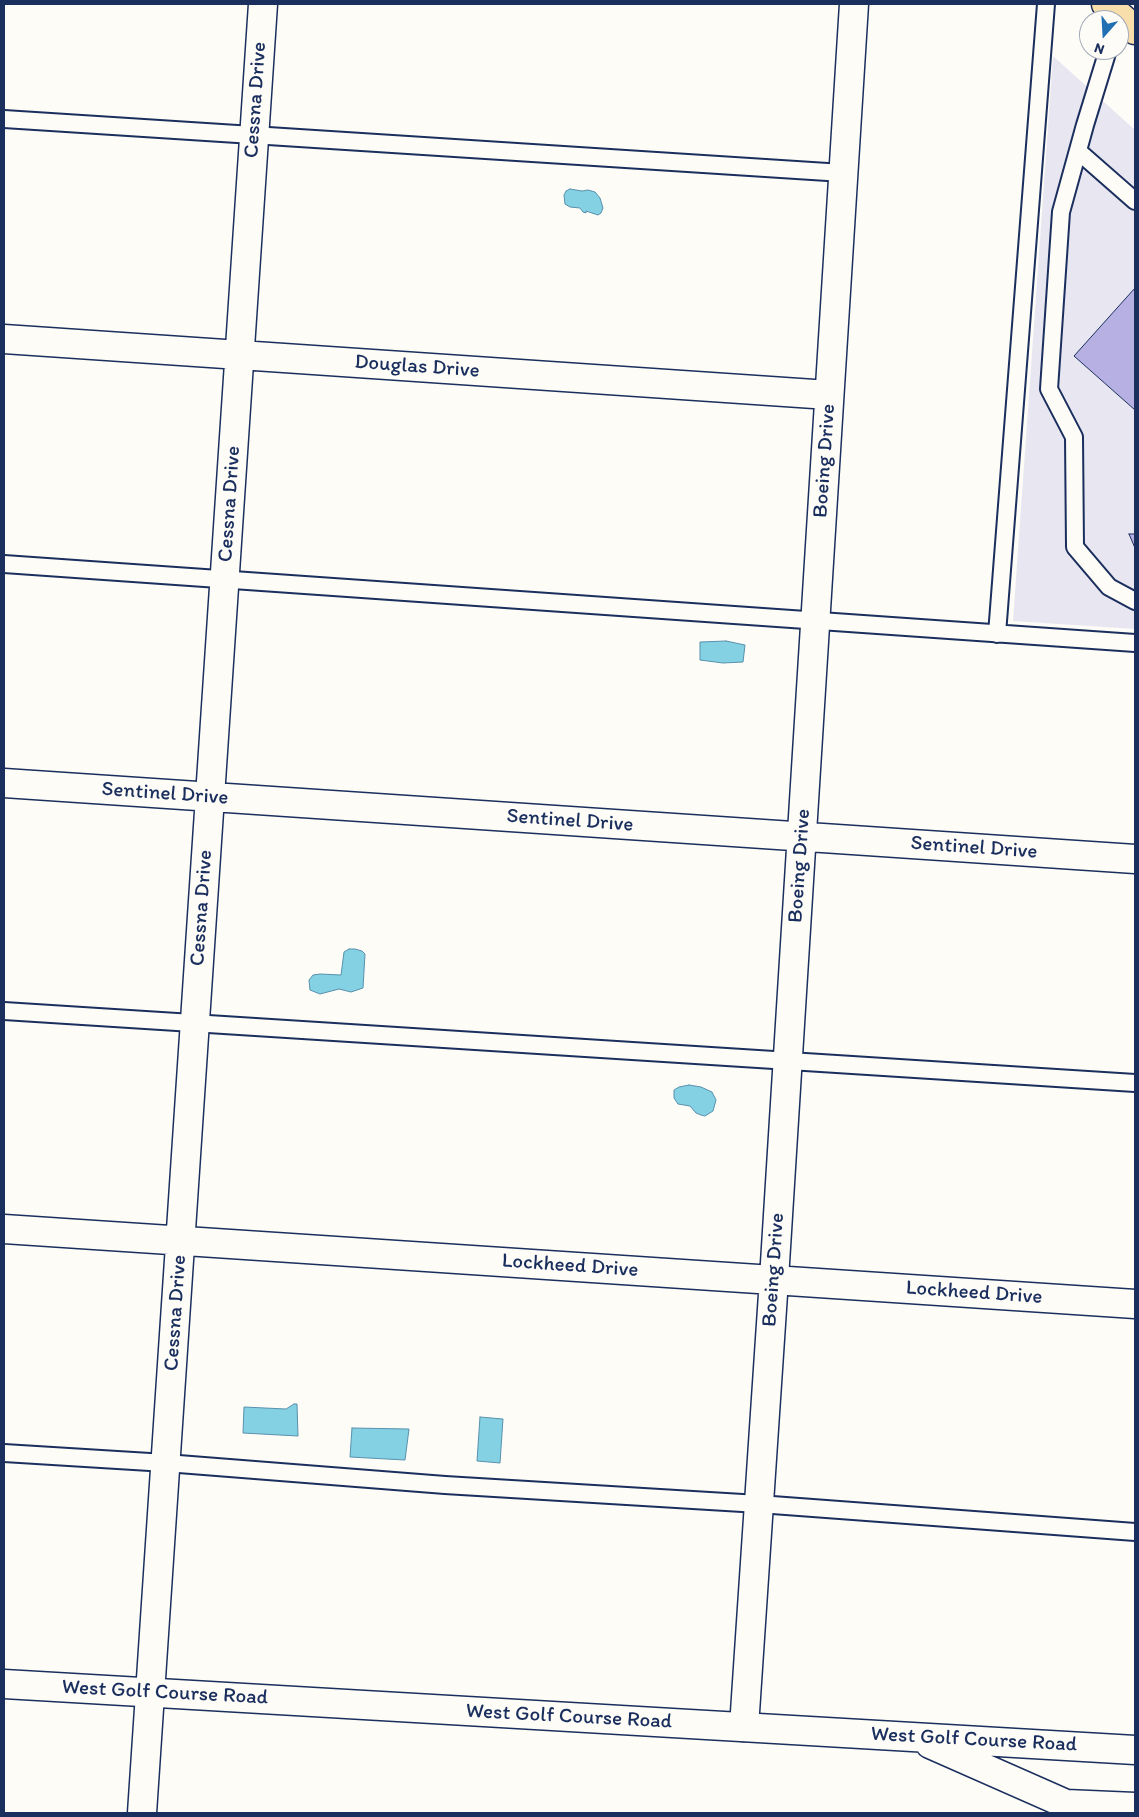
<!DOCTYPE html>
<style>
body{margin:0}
#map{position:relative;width:1139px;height:1817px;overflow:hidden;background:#fdfcf7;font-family:Itim,sans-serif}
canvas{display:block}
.frame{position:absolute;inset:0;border:5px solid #1b2f5e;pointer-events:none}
.north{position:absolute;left:1079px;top:10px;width:50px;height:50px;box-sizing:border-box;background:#fdfcf7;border:1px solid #a3aaba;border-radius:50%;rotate:199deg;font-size:14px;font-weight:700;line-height:20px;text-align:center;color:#1b2f5e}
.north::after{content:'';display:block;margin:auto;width:18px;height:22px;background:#1f6fb2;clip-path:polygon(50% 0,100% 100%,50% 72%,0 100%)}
</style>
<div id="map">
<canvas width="1139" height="1817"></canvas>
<div class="frame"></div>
<div class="north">N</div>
</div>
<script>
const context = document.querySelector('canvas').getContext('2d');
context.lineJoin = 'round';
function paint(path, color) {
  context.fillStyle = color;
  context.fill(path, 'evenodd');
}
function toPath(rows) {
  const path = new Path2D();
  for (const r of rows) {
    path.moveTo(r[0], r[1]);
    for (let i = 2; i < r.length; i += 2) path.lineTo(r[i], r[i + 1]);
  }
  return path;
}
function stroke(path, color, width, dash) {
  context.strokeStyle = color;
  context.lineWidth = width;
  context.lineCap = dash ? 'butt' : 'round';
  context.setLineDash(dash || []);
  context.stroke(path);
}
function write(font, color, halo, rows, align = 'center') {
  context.font = font + ' Itim,sans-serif';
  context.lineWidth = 4.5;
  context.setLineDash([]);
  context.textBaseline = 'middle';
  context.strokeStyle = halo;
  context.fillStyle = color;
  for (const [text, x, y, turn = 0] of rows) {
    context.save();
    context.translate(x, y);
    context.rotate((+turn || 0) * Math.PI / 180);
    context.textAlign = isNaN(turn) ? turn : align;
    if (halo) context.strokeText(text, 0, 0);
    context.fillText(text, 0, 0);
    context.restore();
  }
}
paint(toPath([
 [1053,56,1135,130,1135,629,1013,621]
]), '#e8e6f1');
const water = toPath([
 [570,189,582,191,588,190,595,192,600,198,603,208,601,213,598,215,586,211,586,213,583,212,580,208,570,207,565,204,564,195,566,191,570,189],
 [726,641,745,645,743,662,723,663,700,660,700,642,726,641],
 [349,949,355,949,362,951,365,954,363,988,351,992,339,989,320,994,310,990,309,980,313,975,320,974,341,975,344,952,349,949],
 [689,1085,701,1087,712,1092,716,1100,713,1111,705,1116,701,1115,696,1113,690,1106,678,1104,674,1098,674,1090,679,1087,689,1085],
 [294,1404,297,1404,298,1436,243,1433,244,1407,286,1409,294,1404],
 [480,1417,503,1419,500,1463,477,1461,480,1417],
 [352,1428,409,1429,405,1460,350,1457,352,1428]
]);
paint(water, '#83d1e2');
stroke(water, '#5990ad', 1);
const building = toPath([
 [1135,288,1135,410,1074,356,1135,288],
 [1129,534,1135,534,1135,548,1129,534]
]);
paint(building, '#b6b1e2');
stroke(building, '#1b2f5e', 1);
const lane = toPath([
 [1108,50,1085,125,1061,212,1049,389,1074,437,1075,547,1109,587,1135,601],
 [4,119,843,173],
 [1078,151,1135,201],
 [4,564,1135,643],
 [997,634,1046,4],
 [4,1011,1135,1083],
 [4,1453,166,1463,445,1485,759,1504,1135,1532]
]);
const street = toPath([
 [4,339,829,395],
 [4,783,1135,859],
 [4,1229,1135,1304],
 [744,1727,774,1279,854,4],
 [142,1813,263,4]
]);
const secondary = toPath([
 [4,1684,1135,1750],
 [930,1744,1066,1804,1135,1807]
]);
const primary = toPath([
 [1106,4,1135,30]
]);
stroke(lane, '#1b2f5e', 20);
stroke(street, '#1b2f5e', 31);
stroke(secondary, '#1b2f5e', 31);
stroke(primary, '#1b2f5e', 31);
stroke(lane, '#fdfcf7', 16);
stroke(street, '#fdfcf7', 28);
stroke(secondary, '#fdfcf7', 28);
stroke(primary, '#f8deab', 28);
write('21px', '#1b2f5e', '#fdfcf7', [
 ["Cessna Drive",256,100,-86],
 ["Douglas Drive",417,367,4],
 ["Boeing Drive",825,461,-86],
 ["Cessna Drive",230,504,-86],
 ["Sentinel Drive",165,794,4],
 ["Sentinel Drive",570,821,4],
 ["Sentinel Drive",974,848,4],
 ["Boeing Drive",800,866,-86],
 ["Cessna Drive",202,908,-86],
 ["Lockheed Drive",570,1266,4],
 ["Boeing Drive",774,1270,-86],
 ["Lockheed Drive",974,1293,4],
 ["Cessna Drive",176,1313,-86],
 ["West Golf Course Road",165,1693,3],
 ["West Golf Course Road",569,1717,3],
 ["West Golf Course Road",974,1740,3]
]);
</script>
